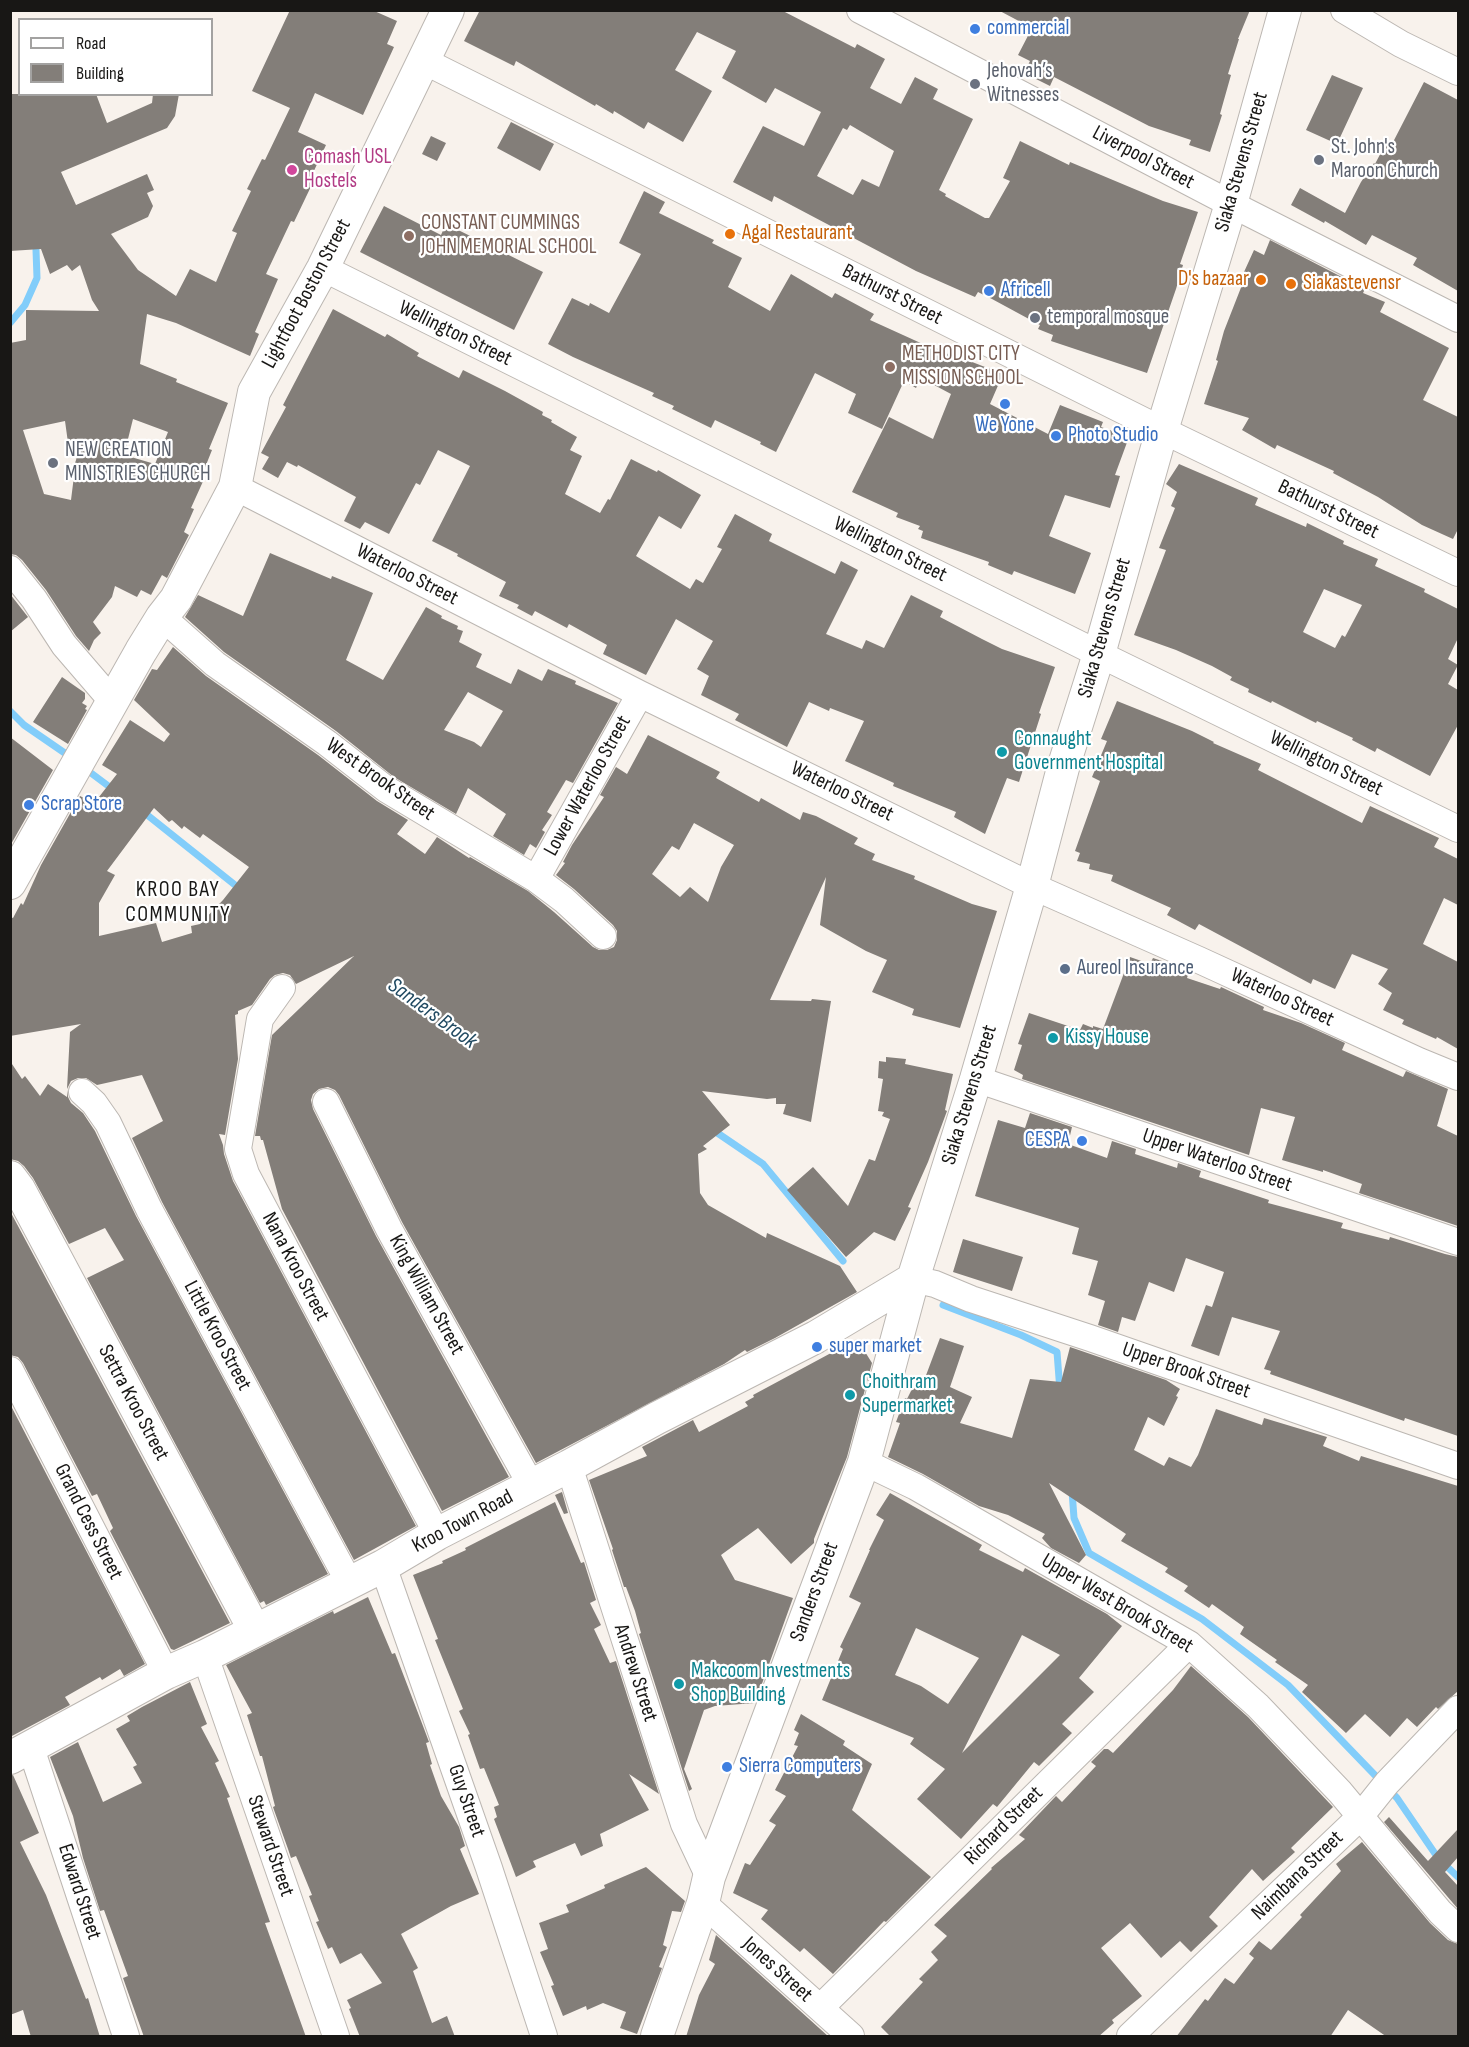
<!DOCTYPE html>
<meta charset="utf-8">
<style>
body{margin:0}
#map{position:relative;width:1469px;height:2047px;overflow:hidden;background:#f8f2ec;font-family:"Sofia Sans Condensed",sans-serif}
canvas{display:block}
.frame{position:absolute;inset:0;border:12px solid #181715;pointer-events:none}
.legend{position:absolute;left:18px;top:18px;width:195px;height:78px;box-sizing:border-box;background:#fff;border:2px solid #a3a2a1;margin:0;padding:8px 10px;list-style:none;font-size:18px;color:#181715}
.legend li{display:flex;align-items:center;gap:12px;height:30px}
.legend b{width:30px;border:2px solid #a3a2a1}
</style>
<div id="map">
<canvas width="1469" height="2047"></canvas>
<div class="frame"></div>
<ul class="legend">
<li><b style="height:8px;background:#fff"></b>Road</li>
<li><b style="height:16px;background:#837e79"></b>Building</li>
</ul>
</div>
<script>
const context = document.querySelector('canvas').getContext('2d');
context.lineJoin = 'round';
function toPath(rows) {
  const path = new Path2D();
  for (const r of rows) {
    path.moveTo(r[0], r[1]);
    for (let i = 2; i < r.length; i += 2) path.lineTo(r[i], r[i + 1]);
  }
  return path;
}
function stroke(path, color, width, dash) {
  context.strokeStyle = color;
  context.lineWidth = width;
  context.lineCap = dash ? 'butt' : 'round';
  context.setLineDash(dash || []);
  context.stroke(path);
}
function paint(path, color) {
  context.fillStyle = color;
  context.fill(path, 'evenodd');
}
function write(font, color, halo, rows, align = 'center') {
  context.font = font + ' "Sofia Sans Condensed",sans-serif';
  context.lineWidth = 4.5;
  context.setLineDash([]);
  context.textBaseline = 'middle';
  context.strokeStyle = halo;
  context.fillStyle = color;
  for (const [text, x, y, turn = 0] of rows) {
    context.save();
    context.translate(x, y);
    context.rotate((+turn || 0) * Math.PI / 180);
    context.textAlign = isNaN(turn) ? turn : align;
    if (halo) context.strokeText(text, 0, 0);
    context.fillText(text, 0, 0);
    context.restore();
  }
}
stroke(toPath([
 [10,323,25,305,37,278,36,250],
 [10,711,24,725,72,758],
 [83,767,115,791],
 [141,810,240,889],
 [713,1130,763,1164,843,1261],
 [943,1305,1021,1335,1057,1352,1060,1391],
 [1072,1491,1074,1518,1089,1553,1202,1619,1288,1685,1397,1798,1438,1858,1458,1877]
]), '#82cdfa', 7);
paint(toPath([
 [290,10,372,10,397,21,387,44,394,47,363,115,315,93,298,132,326,145,312,175,316,176,294,222,291,221,266,274,278,279,255,332,259,334,250,356,176,323,147,314,140,364,177,379,176,382,228,403,209,449,212,450,202,475,205,477,191,508,194,509,184,532,189,535,167,578,162,575,151,595,141,590,137,597,115,586,112,597,93,622,101,633,94,640,89,651,76,636,46,590,22,560,16,555,10,554,10,343,26,340,26,310,99,311,92,300,80,265,72,271,67,265,50,274,41,249,10,251,10,94,96,94,107,123,152,103,153,94,179,94,175,116,167,128,61,172,76,205,147,174,154,190,147,193,153,206,148,217,111,234,138,270,176,296,190,269,216,282,237,233,232,231,251,191,247,189,262,159,265,160,290,108,252,91],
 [133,419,168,432,155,464,124,455],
 [65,421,69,450,80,448,74,466,75,468,71,500,44,494,23,430],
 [480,10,781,10,855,48,857,44,885,59,870,88,901,104,915,77,938,89,933,99,973,119,939,190,946,194,945,196,985,218,989,218,1010,181,1003,178,1020,141,1069,165,1070,162,1163,201,1198,212,1180,264,1183,265,1176,289,1147,373,1051,341,1053,335,1038,329,1040,325,992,299,978,292,975,297,916,271,774,196,772,202,733,182,763,126,804,146,821,112,775,88,766,103,722,78,736,51,697,32,675,70,712,91,683,142,648,122,644,129,614,111,613,114,596,104,595,106,516,61,514,66,464,41],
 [850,125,894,151,879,187,862,179,853,195,817,176,843,128,847,130],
 [998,10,1250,10,1238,39,1239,39,1228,74,1231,75,1220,114,1222,115,1210,152,1189,145,1191,140,1149,126,1054,77,1050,86,1024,73,1030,61,1018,55,1032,28],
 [1332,75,1363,88,1337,144,1306,130],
 [1424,82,1458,100,1458,291,1413,265,1417,258,1372,235,1366,245,1325,221,1324,223,1291,205,1300,188,1345,213,1361,182,1374,163,1375,164,1386,143,1391,146],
 [511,122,554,144,540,171,497,148],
 [431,136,446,143,437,161,422,154],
 [644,191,665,202,659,213,714,240,712,243,742,258,728,287,770,311,791,274,832,298,835,293,874,314,870,320,925,345,926,343,966,363,967,360,1003,374,990,404,1048,434,1060,405,1103,422,1101,427,1129,437,1115,475,1120,476,1110,508,1065,495,1049,536,1091,553,1075,594,1014,571,1012,575,988,565,989,562,921,538,923,531,918,529,920,526,896,517,898,513,852,492,889,417,933,439,951,394,921,378,916,388,904,381,882,429,848,413,856,394,815,373,776,452,760,444,761,442,715,420,711,428,672,409,674,406,652,396,654,393,573,357,548,344,572,298,589,306,590,303,609,313,641,254,619,243],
 [384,206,441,235,446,224,543,272,514,330,360,252],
 [1270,240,1365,289,1363,293,1385,302,1380,312,1449,348,1423,400,1458,417,1458,529,1453,539,1422,525,1378,497,1333,473,1334,471,1277,445,1275,449,1242,430,1249,418,1204,404,1218,361,1216,360,1224,331,1242,285,1239,283,1254,250,1264,255],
 [333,309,385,337,387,334,419,353,417,356,459,378,463,370,505,391,543,412,542,415,552,420,551,422,577,437,570,450,582,456,565,494,600,513,608,499,610,500,631,459,657,472,658,470,701,495,681,529,659,516,636,556,690,589,696,579,703,583,722,549,717,547,735,514,772,534,769,541,835,574,841,561,858,570,826,634,862,649,866,640,884,648,911,595,943,611,940,617,982,639,1002,649,1055,667,1039,713,1041,714,1019,782,1007,778,985,834,954,817,956,812,893,786,894,783,845,761,864,721,830,708,829,711,809,702,787,747,735,720,739,714,701,695,709,676,697,669,713,641,676,619,646,675,603,654,607,645,569,624,567,628,535,611,532,616,517,608,519,605,499,596,506,582,457,556,458,554,432,541,470,466,438,450,420,485,416,483,389,534,365,522,360,529,344,521,356,497,298,465,297,467,287,462,278,478,262,469,269,457,261,453,286,407,283,405],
 [1179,464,1258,498,1255,505,1306,527,1307,523,1344,541,1343,544,1378,559,1375,566,1425,589,1424,592,1458,609,1458,638,1448,659,1458,665,1448,684,1458,690,1458,725,1430,776,1377,748,1375,752,1352,740,1353,738,1317,721,1316,723,1272,701,1271,703,1248,692,1249,689,1230,680,1232,677,1212,666,1176,650,1134,635,1166,550,1159,548,1175,508,1171,506,1177,492,1166,484],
 [1324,589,1362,605,1345,637,1342,635,1335,648,1303,632],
 [270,553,331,579,332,576,373,593,346,660,383,680,426,607,442,616,441,618,458,626,457,629,463,631,459,642,482,654,476,667,511,684,518,669,542,681,548,669,576,681,575,684,618,703,573,783,566,780,547,812,552,815,542,830,545,832,536,848,530,844,524,855,493,836,506,814,468,788,456,814,394,777,336,731,224,652,185,617,198,595,243,616],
 [468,692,503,711,481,747,474,742,444,730],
 [10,594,28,617,10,632],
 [173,647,206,676,318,755,377,801,408,820,397,834,425,854,437,837,469,858,470,857,528,891,554,912,593,947,599,950,607,950,614,947,617,940,617,931,613,925,574,889,556,875,565,863,563,862,572,845,604,797,600,795,616,767,627,774,648,735,720,772,716,778,759,802,761,798,800,820,803,812,816,816,858,838,854,844,875,854,872,860,915,876,914,879,972,904,997,911,960,1028,912,1015,914,1009,872,992,887,960,866,951,820,925,826,877,770,1000,811,1001,812,999,831,1001,811,1122,783,1114,786,1104,776,1104,776,1098,767,1099,702,1091,730,1125,703,1146,707,1149,698,1154,700,1193,708,1205,766,1238,767,1233,840,1266,857,1292,775,1338,747,1352,745,1350,724,1364,536,1463,402,1222,339,1095,335,1090,328,1087,319,1089,313,1094,311,1100,313,1109,376,1236,509,1477,442,1511,282,1209,263,1140,261,1140,260,1136,255,1136,272,1035,354,956,296,984,290,975,283,973,275,975,270,979,252,1005,238,1011,238,1014,235,1015,238,1059,225,1135,219,1134,223,1145,224,1154,233,1181,416,1526,354,1560,162,1202,132,1138,163,1121,142,1075,97,1085,86,1078,78,1078,71,1081,67,1089,70,1032,81,1024,10,1036,10,917,13,918,21,903,23,905,41,865,80,796,84,798,86,795,95,802,117,774,102,765,130,720,164,742,170,734,134,700,152,669,157,670],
 [154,808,169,822,172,820,182,829,184,826,200,838,203,834,249,867,223,900,200,924,191,926,192,933,162,942,156,923,99,936,99,903,115,875,107,871],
 [694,823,734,845,721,867,708,902,690,887,680,897,652,874,672,846,679,850],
 [62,677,85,693,85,699,82,703,87,706,85,709,87,710,68,744,33,722],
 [1117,701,1192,731,1214,742,1213,743,1261,764,1258,770,1362,823,1370,806,1439,838,1434,847,1458,859,1458,905,1444,898,1423,944,1458,962,1458,1049,1437,1037,1436,1039,1402,1024,1404,1020,1383,1010,1392,993,1378,984,1388,969,1352,954,1335,989,1313,979,1311,984,1199,924,1195,930,1167,915,1171,908,1111,881,1113,875,1089,869,1090,864,1077,861,1080,853,1075,851,1100,781,1092,777,1107,741,1101,739],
 [10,737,53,770,10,846],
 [1130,957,1150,964,1153,958,1168,963,1189,972,1187,978,1220,989,1221,987,1264,1007,1263,1010,1301,1023,1345,1043,1342,1050,1403,1077,1406,1071,1448,1089,1437,1126,1458,1136,1458,1226,1359,1193,1362,1184,1323,1170,1323,1172,1282,1160,1295,1117,1261,1108,1249,1155,1022,1079,1023,1075,1014,1070,1022,1045,1018,1044,1029,1013,1080,1030,1083,1024,1093,1028,1093,1026,1103,1029],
 [886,1057,906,1059,905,1064,953,1074,945,1110,947,1111,928,1162,908,1207,911,1208,895,1241,874,1232,846,1257,787,1190,813,1167,848,1206,869,1159,875,1161,890,1119,882,1116,884,1112,878,1111,883,1079,878,1078,879,1061,886,1062],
 [10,1061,22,1079,25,1076,40,1096,48,1084,67,1097,67,1090,68,1097,71,1103,83,1113,95,1131,136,1216,328,1574,266,1605,264,1601,260,1603,87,1278,124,1260,105,1228,69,1244,33,1178,24,1166,18,1161,10,1159],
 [1030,1113,1072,1127,1068,1144,1107,1158,1112,1141,1136,1149,1135,1154,1177,1168,1178,1163,1201,1171,1199,1177,1269,1200,1268,1203,1343,1223,1341,1228,1389,1240,1390,1237,1445,1254,1458,1257,1458,1436,1405,1418,1404,1421,1270,1374,1271,1371,1264,1369,1280,1331,1232,1317,1219,1356,1191,1346,1206,1305,1212,1307,1224,1272,1186,1258,1174,1292,1149,1282,1135,1321,1122,1317,1118,1332,1098,1325,1105,1301,1088,1295,1098,1261,1072,1254,1079,1228,975,1196,998,1120,1025,1128],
 [10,1211,230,1623,174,1650,171,1649,110,1531,113,1528,97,1494,92,1496,23,1363,18,1357,10,1355],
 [963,1239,1023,1257,1012,1291,953,1272],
 [940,1338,964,1346,950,1387,972,1397,960,1423,1012,1438,1030,1379,1061,1382,1070,1347,1166,1380,1180,1389,1176,1396,1178,1397,1164,1426,1148,1417,1134,1450,1164,1466,1169,1457,1191,1467,1198,1455,1216,1409,1262,1425,1264,1418,1327,1437,1323,1446,1359,1461,1361,1456,1458,1486,1458,1691,1438,1709,1436,1707,1417,1727,1407,1718,1390,1737,1365,1714,1346,1733,1302,1692,1308,1685,1275,1662,1277,1660,1240,1634,1244,1627,1212,1604,1209,1608,1184,1591,1188,1586,1165,1572,1168,1568,1121,1541,1126,1534,1049,1483,1086,1555,1079,1563,1051,1548,1042,1538,1045,1534,1008,1515,979,1506,923,1474,888,1457,900,1423,896,1422,905,1398,907,1399,919,1375,925,1378],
 [857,1339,872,1363,847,1457,814,1539,814,1543,791,1564,758,1528,721,1555,735,1580,793,1598,755,1703,715,1706,704,1710,684,1769,692,1789,689,1791,639,1634,641,1633,635,1611,626,1587,624,1587,612,1550,613,1549,589,1480,647,1456,642,1447,693,1420,699,1432,748,1406,745,1402,754,1397,753,1395],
 [10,1404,145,1664,124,1676,120,1669,102,1680,100,1677,65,1697,70,1705,10,1737],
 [562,1492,568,1513,564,1514,555,1495],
 [890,1493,982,1545,979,1550,1023,1572,1025,1568,1107,1614,1122,1626,1079,1678,1094,1692,1062,1724,1072,1733,1039,1766,1034,1762,997,1807,993,1804,961,1839,917,1799,945,1769,910,1744,914,1738,822,1700,843,1649,840,1647,861,1603,849,1597,870,1550,869,1550,884,1520,876,1515],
 [916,1628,979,1658,948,1704,921,1686,895,1675],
 [1022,1635,1060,1655,962,1753],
 [555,1502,581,1563,584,1562,596,1600,590,1603,601,1625,594,1629,610,1663,616,1661,659,1794,629,1774,649,1810,600,1834,603,1846,581,1856,575,1843,533,1861,536,1867,516,1877,494,1819,497,1817,494,1807,499,1805,484,1768,480,1769,468,1735,470,1734,459,1711,463,1709,435,1640,438,1639,413,1575,443,1563,442,1561,466,1550,465,1548],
 [368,1597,392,1654,395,1653,423,1726,429,1742,426,1743,432,1764,430,1765,441,1796,459,1827,465,1846,460,1849,479,1894,451,1906,401,1934,418,1968,413,1971,432,2023,447,2016,455,2037,360,2037,349,2009,351,2008,347,2000,382,1983,361,1953,340,1964,332,1947,328,1949,316,1922,319,1921,309,1896,312,1895,296,1856,291,1858,288,1849,274,1810,273,1807,275,1806,262,1756,260,1756,247,1715,252,1713,226,1665,333,1611,334,1614],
 [1191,1666,1248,1717,1333,1807,1291,1848,1295,1852,1263,1881,1252,1869,1209,1917,1218,1926,1191,1952,1180,1941,1161,1958,1130,1923,1101,1948,1142,1996,1112,2020,1114,2023,1098,2037,891,2037,881,2027,923,1982,919,1979,938,1960,931,1952,947,1936,934,1925,992,1869,991,1868,1025,1839,1019,1835,1056,1796,1062,1802,1096,1766,1091,1762,1104,1749,1108,1749,1113,1753,1173,1690],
 [190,1682,207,1724,201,1727,219,1761,215,1763,230,1797,227,1798,270,1922,265,1923,306,2037,144,2037,123,1978,128,1976,104,1910,100,1911,83,1858,73,1816,50,1757,78,1742,103,1802,142,1783,133,1767,137,1765,116,1729,130,1721,127,1716,142,1707],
 [801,1714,845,1741,843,1745,872,1764,852,1810,931,1877,886,1922,884,1921,833,1974,804,1948,800,1952,761,1919,768,1910,733,1893,745,1863,750,1865,776,1825,769,1821,786,1796,775,1790,798,1746,794,1745,799,1733,794,1730],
 [13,1775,39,1833,20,1842,46,1895,86,1999,88,1998,100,2037,31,2037,23,2010,10,2015,10,1776],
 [1389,1817,1428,1861,1458,1829,1458,1857,1445,1872,1458,1886,1458,1909,1384,1822],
 [1362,1842,1430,1923,1448,1940,1458,1944,1458,2037,1387,2037,1348,2010,1330,2037,1176,2037,1205,1999,1208,2001,1225,1978,1234,1984,1254,1958,1249,1954,1259,1941,1271,1950,1302,1917,1300,1915,1341,1871,1336,1864],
 [646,1867,685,1901,681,1912,672,1911,663,1945,667,1947,659,1967,662,1968,637,2034,620,2028,626,2012,603,2003,587,2010,586,2006,563,2016,551,1986,554,1985,540,1952,548,1949,539,1923,569,1912,566,1905,605,1888,604,1885],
 [716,1935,829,2037,686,2037,699,1995,715,1964,709,1960]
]), '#837e79');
const minor = toPath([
 [860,10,1231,204,1458,319],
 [1344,10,1401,44,1458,72],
 [424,61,1162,430,1458,573],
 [323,268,1099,654,1458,829],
 [235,487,640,694,1032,886,1199,960,1419,1061,1458,1077],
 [10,569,34,599,64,645,113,702],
 [162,617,215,664,327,743,386,789,536,879,564,900,603,936],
 [536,879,640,694],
 [282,988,260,1019,238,1149,246,1174,437,1534],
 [976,1079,1458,1242],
 [82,1092,94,1103,108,1123,149,1209,349,1582],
 [326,1102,389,1229,531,1485],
 [913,1279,935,1284,971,1299,1090,1338,1458,1466],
 [10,1370,166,1673],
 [864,1462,916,1487,1189,1644,1258,1706,1340,1792,1440,1912,1458,1929],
 [569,1466,684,1824,709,1877],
 [383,1566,489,1868,544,2036],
 [205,1656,336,2036],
 [31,1748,126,2036],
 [703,1903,851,2036],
 [820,2008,1189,1644],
 [1130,2036,1359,1818,1387,1783,1458,1709]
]);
const major = toPath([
 [10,883,141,651,162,617,176,599,235,487,254,392,323,268,448,10],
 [10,1177,19,1189,254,1629],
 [10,1758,166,1673,205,1656,383,1566,437,1534,569,1466,657,1418,816,1337,913,1279],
 [657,2036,703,1903,709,1877,864,1462,913,1279,976,1079,1032,886,1063,768,1099,654,1162,430,1231,204,1285,10]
]);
stroke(minor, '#bcb7b2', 28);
stroke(major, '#bcb7b2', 34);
stroke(minor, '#fff', 26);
stroke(major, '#fff', 32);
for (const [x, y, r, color] of [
 [975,29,6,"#3f7fe0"],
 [975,84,6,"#6b7280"],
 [1319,160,6,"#6b7280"],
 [292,170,6,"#d1479c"],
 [730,234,6,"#e8710a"],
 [409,236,6,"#8d6e63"],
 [1261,280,6,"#e8710a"],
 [1291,284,6,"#e8710a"],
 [989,291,6,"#3f7fe0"],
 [1035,318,6,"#6b7280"],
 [890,367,6,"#8d6e63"],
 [1005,404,6,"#3f7fe0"],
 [1056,436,6,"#3f7fe0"],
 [53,463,6,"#6b7280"],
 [1002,752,6,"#0f9aa8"],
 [29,805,6,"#3f7fe0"],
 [1065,969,6,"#5c6f8a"],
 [1053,1038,6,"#0f9aa8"],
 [1082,1141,6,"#3f7fe0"],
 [817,1347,6,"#3f7fe0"],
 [850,1395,6,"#0f9aa8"],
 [679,1684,6,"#0f9aa8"],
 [727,1767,6,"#3f7fe0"]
]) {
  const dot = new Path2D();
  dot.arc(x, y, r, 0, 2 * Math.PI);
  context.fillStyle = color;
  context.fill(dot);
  stroke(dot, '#fff', 2);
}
write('21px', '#366cbe', '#fff', [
 ["commercial",987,29],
 ["Africell",1001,291],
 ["We Yone",1005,426,"center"],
 ["Photo Studio",1068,436],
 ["Scrap Store",41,805],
 ["CESPA",1070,1141,"right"],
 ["super market",829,1347],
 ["Sierra Computers",739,1767]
], 'left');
write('21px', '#5b616d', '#fff', [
 ["Jehovah’s",987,72],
 ["Witnesses",987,96],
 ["St. John's",1331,148],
 ["Maroon Church",1331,172],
 ["temporal mosque",1047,318],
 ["NEW CREATION",65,451],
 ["MINISTRIES CHURCH",65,475]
], 'left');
write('21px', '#b23c85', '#fff', [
 ["Comash USL",304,158],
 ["Hostels",304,182]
], 'left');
write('21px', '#181715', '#fff', [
 ["Liverpool Street",1143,158,28],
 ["Siaka Stevens Street",1242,162,-74],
 ["Lightfoot Boston Street",307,294,-62],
 ["Bathurst Street",892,295,27],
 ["Wellington Street",455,334,26],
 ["Bathurst Street",1328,510,26],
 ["Wellington Street",890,550,26],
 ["Waterloo Street",407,575,27],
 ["Siaka Stevens Street",1105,628,-74],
 ["Wellington Street",1326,764,26],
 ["West Brook Street",380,780,35],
 ["Lower Waterloo Street",588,786,-61],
 ["Waterloo Street",842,792,26],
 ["Waterloo Street",1282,998,25],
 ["Siaka Stevens Street",970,1095,-73],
 ["Upper Waterloo Street",1217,1161,19],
 ["Nana Kroo Street",295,1267,62],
 ["King William Street",426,1295,61],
 ["Little Kroo Street",217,1336,62],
 ["Upper Brook Street",1186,1371,19],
 ["Settra Kroo Street",133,1403,62],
 ["Grand Cess Street",88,1522,63],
 ["Kroo Town Road",463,1522,-28],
 ["Sanders Street",815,1592,-70],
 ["Upper West Brook Street",1117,1604,31],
 ["Andrew Street",635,1673,72],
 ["Guy Street",466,1801,71],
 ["Richard Street",1004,1826,-45],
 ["Steward Street",270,1846,71],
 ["Naimbana Street",1298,1876,-44],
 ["Edward Street",79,1892,72],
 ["Jones Street",777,1970,42]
]);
write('21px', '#785e54', '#fff', [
 ["CONSTANT CUMMINGS",421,224],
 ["JOHN MEMORIAL SCHOOL",421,248],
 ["METHODIST CITY",902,355],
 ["MISSION SCHOOL",902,379]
], 'left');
write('21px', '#c56008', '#fff', [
 ["Agal Restaurant",742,234],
 ["D's bazaar",1249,280,"right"],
 ["Siakastevensr",1303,284]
], 'left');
write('21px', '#0d838f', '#fff', [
 ["Connaught",1014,740],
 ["Government Hospital",1014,764],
 ["Kissy House",1065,1038],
 ["Choithram",862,1383],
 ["Supermarket",862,1407],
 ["Makcoom Investments",691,1672],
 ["Shop Building",691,1696]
], 'left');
write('21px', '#4e5e75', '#fff', [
 ["Aureol Insurance",1077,969]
], 'left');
context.letterSpacing = '1.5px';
write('22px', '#181715', '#fff', [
 ["KROO BAY",178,890],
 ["COMMUNITY",178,915]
]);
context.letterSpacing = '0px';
write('italic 22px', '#214a62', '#fff', [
 ["Sanders Brook",432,1014,36]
]);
</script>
